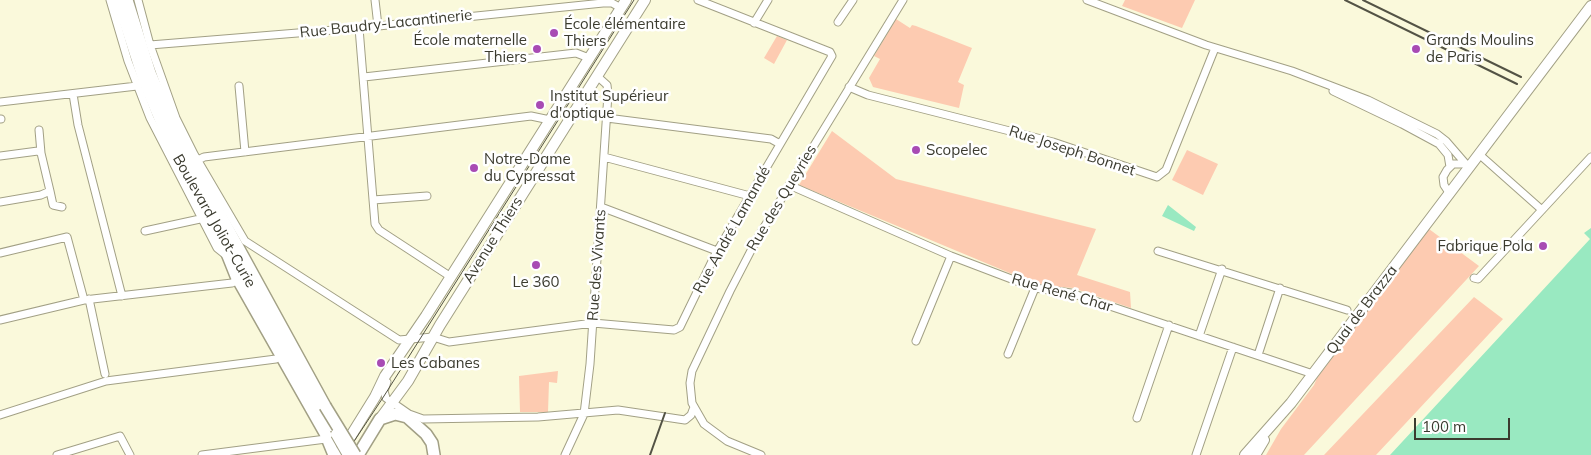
<!DOCTYPE html>
<meta charset="utf-8">
<style>
body{margin:0}
#map{position:relative;width:1591px;height:455px;overflow:hidden;background:#faf9db;font-family:Mulish,sans-serif}
canvas{display:block}
.scale{position:absolute;left:1414px;top:418px;width:96px;height:22px;box-sizing:border-box;border:2px solid #3b3b2f;border-top:0;padding-left:6px;font-size:15px;line-height:18px;white-space:nowrap;color:#3b3b2f;-webkit-text-stroke:4px #fff;paint-order:stroke}
</style>
<div id="map">
<canvas width="1591" height="455"></canvas>
<div class="scale">100 m</div>
</div>
<script>
const context = document.querySelector('canvas').getContext('2d');
context.lineJoin = 'round';
function paint(path, color) {
  context.fillStyle = color;
  context.fill(path, 'evenodd');
}
function toPath(rows) {
  const path = new Path2D();
  for (const r of rows) {
    path.moveTo(r[0], r[1]);
    for (let i = 2; i < r.length; i += 2) path.lineTo(r[i], r[i + 1]);
  }
  return path;
}
function stroke(path, color, width, dash) {
  context.strokeStyle = color;
  context.lineWidth = width;
  context.lineCap = dash ? 'butt' : 'round';
  context.setLineDash(dash || []);
  context.stroke(path);
}
function write(font, color, halo, rows, align = 'center') {
  context.font = font + ' Mulish,sans-serif';
  context.lineWidth = 5;
  context.setLineDash([]);
  context.textBaseline = 'middle';
  context.strokeStyle = halo;
  context.fillStyle = color;
  for (const [text, x, y, turn = 0] of rows) {
    context.save();
    context.translate(x, y);
    context.rotate((+turn || 0) * Math.PI / 180);
    context.textAlign = isNaN(turn) ? turn : align;
    if (halo) context.strokeText(text, 0, 0);
    context.fillText(text, 0, 0);
    context.restore();
  }
}
paint(toPath([
 [1125,0,1195,0,1182,28,1122,6],
 [896,19,910,28,912,25,916,26,972,48,958,82,964,85,959,108,873,87,869,78,880,59,874,56],
 [777,36,787,40,774,64,764,58],
 [832,131,896,179,1096,229,1077,275,1130,292,1131,308,1073,288,1045,286,1024,279,799,185],
 [1187,150,1218,164,1203,195,1172,180],
 [1429,229,1479,266,1304,455,1266,455,1281,429,1314,385,1317,378],
 [1474,297,1503,319,1376,455,1324,455],
 [558,371,557,383,549,382,548,412,520,412,519,376]
]), '#fdcbb1');
paint(toPath([
 [1168,205,1196,227,1194,231,1162,216],
 [1591,228,1591,455,1390,455,1590,239,1584,233]
]), '#99e9c1');
const street = toPath([
 [110,0,128,61,150,118,217,248,227,256],
 [138,0,150,45,176,118,194,154,245,241,399,340,433,337,449,342,593,323,674,330,680,327,715,255,832,56,830,52,698,0],
 [375,0,378,26],
 [1087,0,1206,45,1292,71,1368,100,1437,134,1446,141,1465,163],
 [838,22,853,0],
 [754,23,768,0],
 [359,28,375,224,379,230,451,277],
 [150,45,359,28,603,3,612,3,621,8],
 [364,77,576,53,589,58],
 [239,86,245,152],
 [849,87,868,95,1053,142,1157,177,1166,170,1215,48],
 [1333,91,1402,124,1439,144,1448,155,1450,167],
 [73,94,78,125,122,296],
 [0,102,137,86],
 [607,118,771,139,780,144],
 [0,119,1,119],
 [39,130,41,153],
 [1480,155,1542,210],
 [0,156,38,151,41,153,50,191,41,195,0,202],
 [604,157,750,196],
 [198,160,204,157,531,116,550,120],
 [789,185,951,256,1035,288,1071,293,1313,374],
 [50,191,53,205,62,207],
 [1450,194,1444,185,1443,177,1447,170,1453,164,1467,164],
 [373,200,427,196],
 [601,207,717,251],
 [145,231,200,219],
 [1158,251,1347,310],
 [0,253,67,237,84,300],
 [1474,278,1478,279,1591,157],
 [89,299,105,374],
 [0,320,84,300,232,283,238,280],
 [1199,336,1222,269],
 [916,341,951,256],
 [1008,354,1035,288],
 [1258,355,1280,288],
 [387,382,384,391,386,398,409,414,423,419,538,417,618,410,685,420,691,415,694,407],
 [0,415,106,381,276,359,281,356],
 [1137,418,1169,325],
 [57,455,120,436,130,455],
 [202,455,326,439],
 [565,455,584,414,590,364,608,94,607,85,597,76],
 [761,455,727,441,704,424,692,403,690,383,692,371,730,291,758,237,903,0],
 [1196,455,1233,347]
]);
const secondary = toPath([
 [227,243,331,426],
 [380,419,408,381,440,325,645,0],
 [339,455,375,397,385,376,426,316,626,0],
 [1245,455,1291,403,1591,6],
 [1255,455,1264,440]
]);
const primary = toPath([
 [118,0,145,83,169,140,222,241,236,276,325,433,334,455],
 [127,0,150,73,177,136,325,406],
 [358,455,380,419,395,414,407,417,426,434,432,443,434,455]
]);
stroke(street, '#a2a085', 9);
stroke(secondary, '#a2a085', 12);
stroke(primary, '#a2a085', 14);
stroke(street, '#fff', 7);
stroke(secondary, '#fff', 10);
stroke(primary, '#fff', 11);
stroke(toPath([
 [345,455,384,396,634,0]
]), '#535345', 1);
stroke(toPath([
 [1345,0,1517,84],
 [1363,0,1521,77],
 [650,455,665,413]
]), '#535345', 2);
const secondaryBridge = toPath([
 [336,434,348,455]
]);
const primaryBridge = toPath([
 [325,406,355,455]
]);
stroke(secondaryBridge, '#a2a085', 12, []);
stroke(primaryBridge, '#a2a085', 14, []);
stroke(secondaryBridge, '#fff', 10);
stroke(primaryBridge, '#fff', 11);
for (const [x, y, r, color] of [
 [554,33,5,"#a84bb4"],
 [537,49,5,"#a84bb4"],
 [1416,49,5,"#a84bb4"],
 [540,105,5,"#a84bb4"],
 [916,150,5,"#a84bb4"],
 [474,168,5,"#a84bb4"],
 [1543,246,5,"#a84bb4"],
 [536,265,5,"#a84bb4"],
 [381,363,5,"#a84bb4"]
]) {
  const dot = new Path2D();
  dot.arc(x, y, r, 0, 2 * Math.PI);
  context.fillStyle = color;
  context.fill(dot);
  stroke(dot, '#fff', 2);
}
write('15px', '#3b3b2f', '#fff', [
 ["Rue Baudry-Lacantinerie",386,24,-6],
 ["Rue Joseph Bonnet",1072,151,18],
 ["Rue des Queyries",782,198,-59],
 ["Boulevard Joliot-Curie",214,221,60],
 ["Rue André Lamandé",732,230,-61],
 ["Avenue Thiers",493,240,-58],
 ["Rue des Vivants",597,265,-86],
 ["Rue René Char",1062,293,16],
 ["Quai de Brazza",1362,310,-53]
]);
write('15px', '#3b3b2f', '#fff', [
 ["École élémentaire",564,24],
 ["Thiers",564,41],
 ["École maternelle",527,40,"right"],
 ["Thiers",527,57,"right"],
 ["Grands Moulins",1426,40],
 ["de Paris",1426,57],
 ["Institut Supérieur",550,96],
 ["d'optique",550,113],
 ["Scopelec",926,150],
 ["Notre-Dame",484,159],
 ["du Cypressat",484,176],
 ["Fabrique Pola",1533,246,"right"],
 ["Le 360",536,282,"center"],
 ["Les Cabanes",391,363]
], 'left');
</script>
